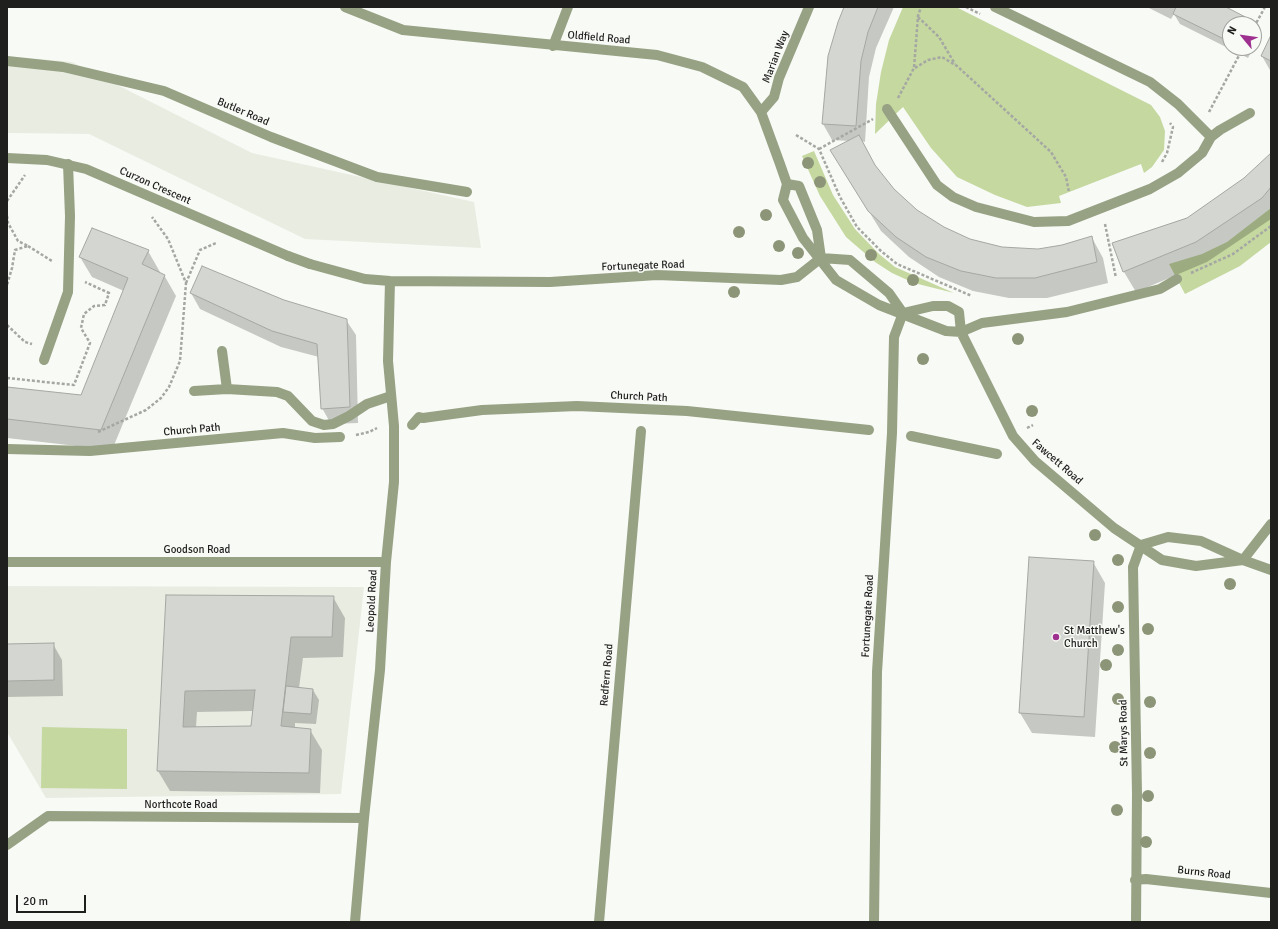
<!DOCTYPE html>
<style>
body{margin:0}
#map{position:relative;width:1278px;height:929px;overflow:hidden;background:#f8faf5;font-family:Signika,sans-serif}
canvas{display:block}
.frame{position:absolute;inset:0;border:8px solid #1f1f1e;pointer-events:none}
.north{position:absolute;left:1222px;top:16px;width:40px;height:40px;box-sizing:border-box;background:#f8faf5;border:1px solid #a1a29f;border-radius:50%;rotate:299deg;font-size:11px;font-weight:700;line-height:16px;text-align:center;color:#1f1f1e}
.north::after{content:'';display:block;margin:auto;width:14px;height:18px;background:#9e3190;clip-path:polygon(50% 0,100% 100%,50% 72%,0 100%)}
.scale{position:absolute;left:16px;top:895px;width:70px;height:18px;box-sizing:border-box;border:2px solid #1f1f1e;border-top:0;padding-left:5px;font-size:12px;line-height:14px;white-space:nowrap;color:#1f1f1e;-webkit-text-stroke:3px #f8faf5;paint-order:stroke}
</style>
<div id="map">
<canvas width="1278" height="929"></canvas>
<div class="frame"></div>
<div class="north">N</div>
<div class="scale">20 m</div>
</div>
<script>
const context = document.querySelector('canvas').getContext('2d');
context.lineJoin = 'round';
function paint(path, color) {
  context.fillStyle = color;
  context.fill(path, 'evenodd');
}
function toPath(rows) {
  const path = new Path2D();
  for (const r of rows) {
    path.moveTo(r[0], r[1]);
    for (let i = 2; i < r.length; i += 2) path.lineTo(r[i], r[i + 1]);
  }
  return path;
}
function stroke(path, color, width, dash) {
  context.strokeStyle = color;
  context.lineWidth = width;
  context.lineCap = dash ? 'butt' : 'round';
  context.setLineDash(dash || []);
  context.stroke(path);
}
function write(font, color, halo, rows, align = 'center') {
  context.font = font + ' Signika,sans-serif';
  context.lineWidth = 3;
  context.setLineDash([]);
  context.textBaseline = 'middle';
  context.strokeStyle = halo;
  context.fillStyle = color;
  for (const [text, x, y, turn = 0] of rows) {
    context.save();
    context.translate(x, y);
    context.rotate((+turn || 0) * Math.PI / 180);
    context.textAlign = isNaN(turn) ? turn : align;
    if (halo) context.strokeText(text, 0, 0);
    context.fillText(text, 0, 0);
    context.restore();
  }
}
paint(toPath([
 [7,56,72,62,252,153,474,202,481,248,305,239,89,134,7,133],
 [7,586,364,587,341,794,46,798,7,732]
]), '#e8ece1');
paint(toPath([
 [903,7,956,7,1151,105,1160,117,1165,131,1164,150,1152,167,1144,173,1141,164,1059,196,1061,203,1027,207,995,195,957,177,931,148,903,107,875,134,876,104,881,72,889,40],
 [814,151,833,195,855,229,879,254,895,267,954,293,914,283,892,273,875,262,846,237,820,196,802,156],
 [1271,208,1271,242,1240,266,1185,294,1169,264,1202,254,1227,242],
 [42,727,127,729,127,789,41,788]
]), '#c5d8a0');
paint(toPath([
 [846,7,894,7,876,48,869,77,865,142,862,141,877,169,893,189,917,211,943,228,970,240,1002,248,1038,250,1062,246,1092,238,1103,258,1108,283,1047,298,1009,298,973,291,939,277,909,257,881,231,831,150,850,141,832,140,823,124],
 [1147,7,1224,7,1255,22,1261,33,1254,46,1254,24,1230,24,1230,48,1253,48,1248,58,1180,24,1174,14,1171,19],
 [1271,37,1271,72,1262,56],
 [1271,155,1271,219,1207,262,1136,292,1124,272,1114,243,1187,219,1245,179],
 [148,251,160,272,159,273,164,275,176,296,112,450,7,438,7,388,81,396,124,291,92,277,80,257],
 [191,293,283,301,346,320,356,335,358,423,331,424,322,408,319,357,281,347,200,309],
 [1093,562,1105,583,1095,737,1032,733,1020,713],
 [167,596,333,597,345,618,343,657,303,658,299,688,313,690,319,700,316,724,295,723,295,728,310,730,322,750,320,793,170,791,158,771],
 [253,711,251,727,196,727,197,712],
 [53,644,62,660,63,696,7,697,7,645]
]), '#0003');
const building = toPath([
 [844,7,878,7,868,32,861,61,856,126,822,124,828,56,838,22,844,7],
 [1176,7,1226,7,1255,22,1254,25,1230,24,1230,42,1173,14,1176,7],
 [1271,35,1271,61,1261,56,1271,35],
 [859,135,875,165,894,189,917,210,944,227,970,239,1002,247,1038,249,1062,245,1092,236,1097,262,1035,278,996,278,961,271,926,257,896,237,868,211,830,150,859,135],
 [1271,153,1271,187,1262,198,1196,242,1123,272,1112,243,1187,218,1244,178,1271,153],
 [92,228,149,250,142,264,165,275,101,430,7,419,7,387,81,395,128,278,79,257,92,228],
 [202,266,284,300,347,319,350,407,321,409,317,344,272,331,190,293,202,266],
 [1029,557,1094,561,1084,717,1019,713,1029,557],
 [166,595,334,596,332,637,291,637,281,726,311,729,309,773,157,771,166,595],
 [255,690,251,726,183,727,185,691,255,690],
 [54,643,54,680,7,681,7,644,54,643],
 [286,686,313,689,311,714,283,712,286,686]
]);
paint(building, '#d4d6d1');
stroke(building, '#a5a7a3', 1);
stroke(toPath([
 [966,7,980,14],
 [918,17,939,37,955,64],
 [1254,27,1265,7],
 [915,68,928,60,942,57,957,66,1051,152,1066,177,1069,192],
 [898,98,914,68,918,16,921,7],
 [1209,112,1243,48],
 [796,135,819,149,840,197,857,227,881,251,897,264,972,296],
 [819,149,873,119],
 [1162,162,1167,153,1173,127,1170,123],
 [7,201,25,175],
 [7,216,8,222],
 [7,221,18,241,28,246,15,250,12,268,7,285],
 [1105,224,1116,278],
 [28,246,52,261],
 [1191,273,1233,254,1271,226],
 [186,283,200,250,216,243],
 [7,325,25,342,32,344],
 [7,378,74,385,90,343,81,328,84,314,94,306,105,305,109,293,85,282],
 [1027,428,1033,425],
 [98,432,146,410,161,398,169,387,180,361,186,283,168,239,152,217],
 [356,435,369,432,377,428]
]), '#a5a7a3', 2.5, [3, 2]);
stroke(toPath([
 [995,7,1150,82,1178,104,1211,137],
 [887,109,937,185,953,197,976,207,1034,222,1068,221,1150,189,1178,173,1202,153,1211,137,1220,130,1250,113],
 [288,256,310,264],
 [222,351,227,389,277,392,288,396,312,421,324,425,333,424,349,416,367,404,391,396],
 [44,360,68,292,70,216,68,164],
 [194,391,227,389],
 [412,425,419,417,423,418]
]), '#97a184', 10);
stroke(toPath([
 [345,7,403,30,657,55,702,67,743,87,761,112,780,164,787,184,783,200,803,238,836,280,879,305,946,331,961,332,982,323,1067,312,1160,289,1177,279],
 [553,46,568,7],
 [7,61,63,67,164,91,271,137,377,177,467,192],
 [761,112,774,97,779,78,809,7],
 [7,158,47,160,86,169,288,256],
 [787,184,799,186,817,230,821,258],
 [310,264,365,279,390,281,550,282,657,275,781,280,797,277,821,258,850,260,889,293,903,313],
 [903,313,933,306,948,306,959,312,961,332,1013,436,1035,461,1114,528,1162,560,1196,566,1243,560,1271,570],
 [423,418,482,410,577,406,687,411,869,430],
 [911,436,997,454],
 [7,449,90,451,283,433,315,438,340,437],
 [1141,545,1168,537,1201,541,1243,560],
 [1243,560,1271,524],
 [7,562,386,562],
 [7,845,48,816,364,818],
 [1135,880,1146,879,1271,893],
 [355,922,364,818,380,670,386,562,394,482,394,426,388,361,390,281],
 [599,922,641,431],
 [874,922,877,672,892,433,894,337,903,313],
 [1136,922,1137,794,1133,567,1141,545]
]), '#97a184', 10);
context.fillStyle = '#8d9578';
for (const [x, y] of [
 [808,163],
 [820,182],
 [766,215],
 [739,232],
 [779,246],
 [798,253],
 [871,255],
 [913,280],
 [734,292],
 [1018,339],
 [923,359],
 [1032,411],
 [1095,535],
 [1118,560],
 [1230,584],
 [1118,607],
 [1148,629],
 [1118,650],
 [1106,665],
 [1118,699],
 [1150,702],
 [1115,747],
 [1150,753],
 [1148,796],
 [1117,810],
 [1146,842]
]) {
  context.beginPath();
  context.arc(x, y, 6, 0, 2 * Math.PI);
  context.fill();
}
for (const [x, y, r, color] of [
 [1056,637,4,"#9e3190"]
]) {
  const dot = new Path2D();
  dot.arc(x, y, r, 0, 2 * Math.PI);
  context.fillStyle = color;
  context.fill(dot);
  stroke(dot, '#f8faf5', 1.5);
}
write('11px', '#1f1f1e', '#f8faf5', [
 ["Oldfield Road",599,38,5],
 ["Marian Way",776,57,-69],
 ["Butler Road",243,112,23],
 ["Curzon Crescent",155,186,24],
 ["Fortunegate Road",643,266,-2],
 ["Church Path",639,397,3],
 ["Church Path",192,430,-5],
 ["Fawcett Road",1057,462,41],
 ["Goodson Road",197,550],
 ["Leopold Road",372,601,-87],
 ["Fortunegate Road",868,616,-87],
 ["Redfern Road",607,675,-85],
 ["St Marys Road",1124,733,-91],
 ["Northcote Road",181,805],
 ["Burns Road",1204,873,6]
]);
write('11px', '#1f1f1e', '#f8faf5', [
 ["St Matthew's",1064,631],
 ["Church",1064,644]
], 'left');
</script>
